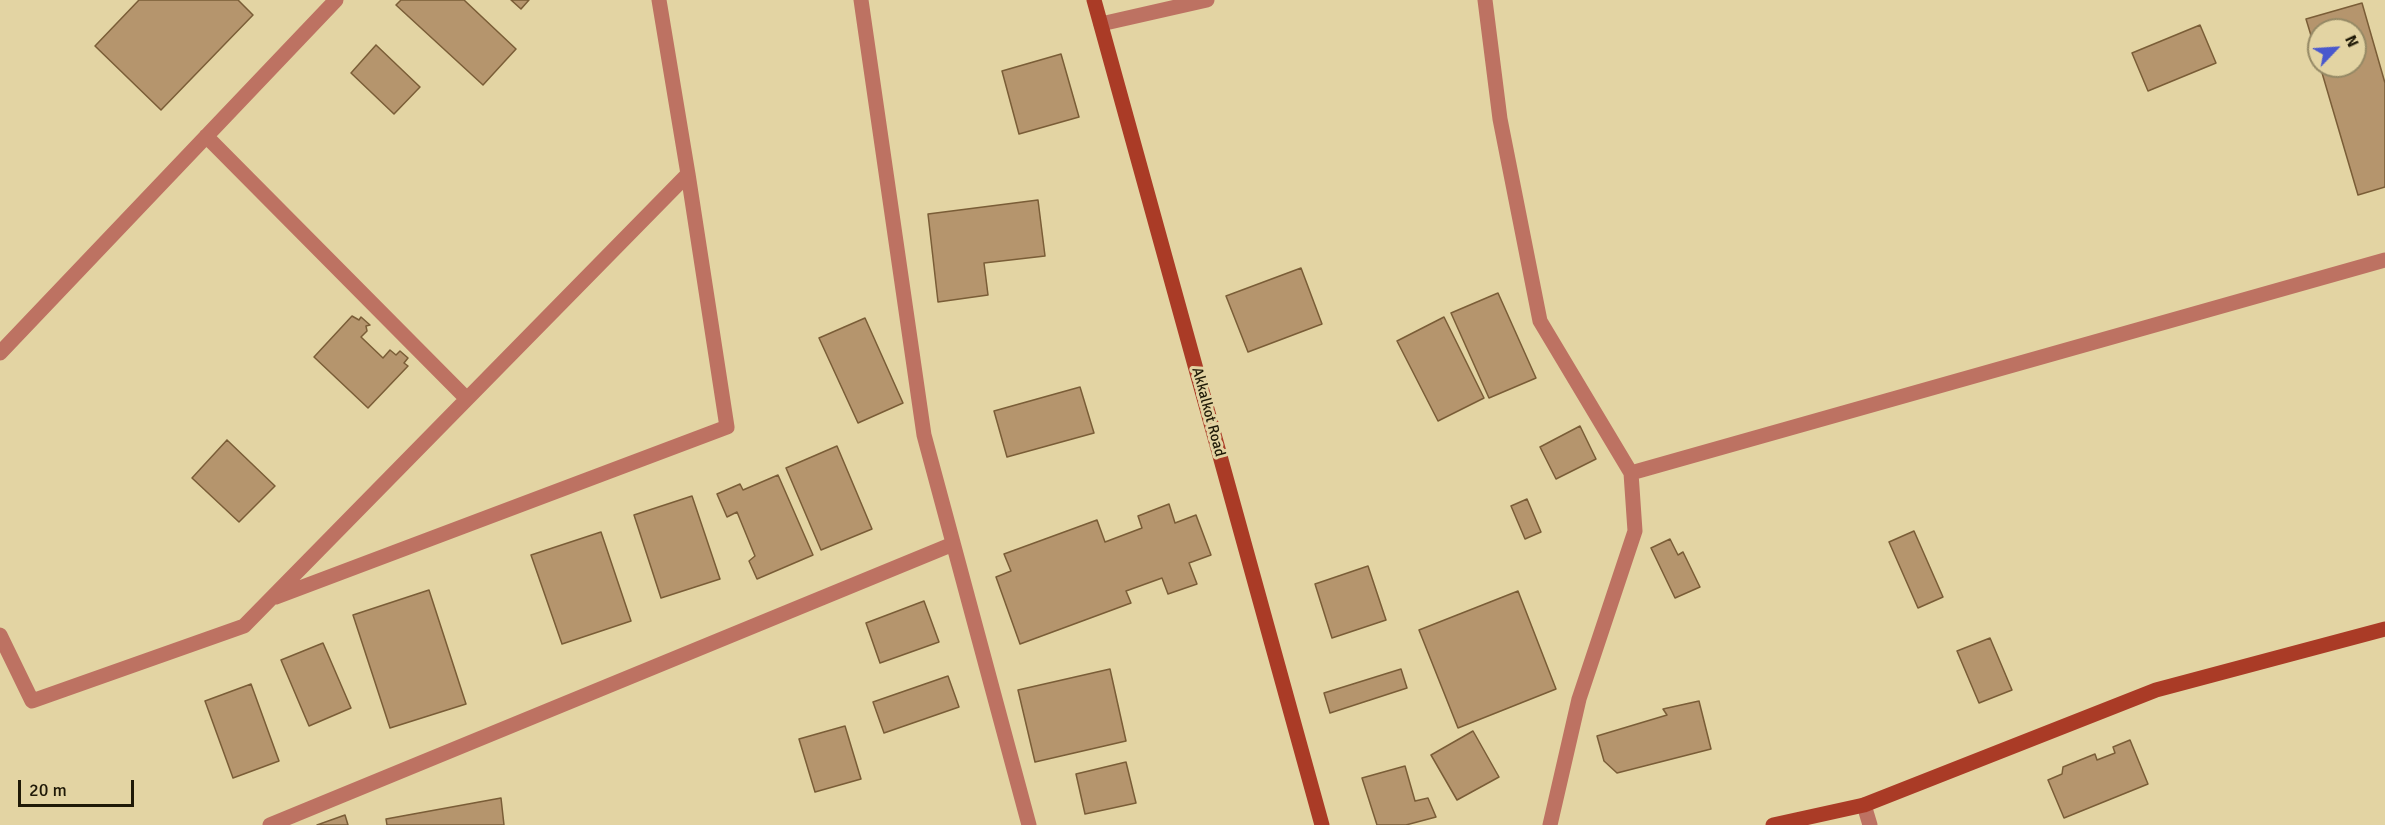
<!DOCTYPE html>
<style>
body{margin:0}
#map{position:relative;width:2385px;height:825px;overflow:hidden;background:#e3d4a3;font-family:Signika,sans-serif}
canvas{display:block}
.north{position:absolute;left:2307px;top:18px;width:60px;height:60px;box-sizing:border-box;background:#e3d4a3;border:2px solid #958965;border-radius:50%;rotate:65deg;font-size:16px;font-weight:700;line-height:24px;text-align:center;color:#1f1907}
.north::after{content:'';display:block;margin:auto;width:21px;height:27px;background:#4958cd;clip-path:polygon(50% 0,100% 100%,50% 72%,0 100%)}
.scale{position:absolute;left:18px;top:780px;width:116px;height:27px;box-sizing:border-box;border:3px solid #1f1907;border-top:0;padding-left:8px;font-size:18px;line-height:21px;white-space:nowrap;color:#1f1907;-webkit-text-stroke:4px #e3d4a3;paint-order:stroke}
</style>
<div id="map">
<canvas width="2385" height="825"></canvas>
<div class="north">N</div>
<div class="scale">20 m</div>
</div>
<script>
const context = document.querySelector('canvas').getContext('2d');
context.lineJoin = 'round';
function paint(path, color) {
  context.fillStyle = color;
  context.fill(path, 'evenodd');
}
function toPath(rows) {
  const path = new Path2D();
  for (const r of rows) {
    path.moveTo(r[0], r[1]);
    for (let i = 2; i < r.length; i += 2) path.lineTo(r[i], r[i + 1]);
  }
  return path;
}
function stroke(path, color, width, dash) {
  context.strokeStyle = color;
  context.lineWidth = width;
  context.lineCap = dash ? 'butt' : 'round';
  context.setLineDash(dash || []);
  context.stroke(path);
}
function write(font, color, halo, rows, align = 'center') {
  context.font = font + ' Signika,sans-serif';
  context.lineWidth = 6;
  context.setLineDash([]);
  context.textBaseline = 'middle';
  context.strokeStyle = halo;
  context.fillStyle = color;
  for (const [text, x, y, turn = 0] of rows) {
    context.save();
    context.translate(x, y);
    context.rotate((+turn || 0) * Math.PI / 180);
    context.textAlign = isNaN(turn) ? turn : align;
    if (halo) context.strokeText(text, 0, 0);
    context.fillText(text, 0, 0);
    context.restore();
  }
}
const building = toPath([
 [139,0,238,0,253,15,161,110,95,46,139,0],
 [401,0,464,0,516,49,483,85,396,5,401,0],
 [511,0,529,0,521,9,511,0],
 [2362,3,2385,83,2385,187,2358,195,2320,66,2355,66,2355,30,2319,30,2319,62,2306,19,2362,3],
 [2200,25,2216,63,2148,91,2132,53,2200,25],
 [376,45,420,87,394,114,351,73,376,45],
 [1061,54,1079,117,1019,134,1002,71,1061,54],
 [1038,200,1045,256,984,263,988,295,938,302,928,214,1038,200],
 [1301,268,1322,324,1248,352,1226,296,1301,268],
 [1498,293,1536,378,1489,398,1451,313,1498,293],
 [352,316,359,320,361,317,370,325,366,326,367,331,361,337,383,358,390,350,396,355,400,351,408,358,404,363,408,366,368,408,314,357,352,316],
 [1444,317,1484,398,1438,421,1397,341,1444,317],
 [865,318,903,403,858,423,819,338,865,318],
 [1080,387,1094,433,1007,457,994,411,1080,387],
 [1580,426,1596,459,1556,479,1540,447,1580,426],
 [227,440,275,486,239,522,192,478,227,440],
 [837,446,872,529,821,550,786,468,837,446],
 [778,475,813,555,757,579,749,561,755,556,737,512,727,517,717,494,740,484,743,490,778,475],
 [692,496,720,579,661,598,634,515,692,496],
 [1527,499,1541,532,1525,539,1511,506,1527,499],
 [1169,504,1175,523,1196,515,1211,555,1189,563,1197,584,1168,594,1162,578,1126,591,1131,603,1020,644,996,577,1011,571,1004,554,1097,520,1105,542,1142,528,1138,516,1169,504],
 [1914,531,1943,597,1918,608,1889,542,1914,531],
 [601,532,631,621,562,644,531,555,601,532],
 [1670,539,1678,555,1683,552,1700,587,1675,598,1651,548,1670,539],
 [1368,566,1386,620,1332,638,1315,584,1368,566],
 [429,590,466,704,390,728,353,615,429,590],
 [1518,591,1556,689,1458,728,1419,630,1518,591],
 [924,601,939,642,880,663,866,623,924,601],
 [1990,638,2012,690,1979,703,1957,651,1990,638],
 [323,643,351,708,309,726,281,660,323,643],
 [1110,669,1126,741,1035,762,1018,690,1110,669],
 [1401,669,1407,688,1330,713,1324,693,1401,669],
 [948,676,959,707,884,733,873,702,948,676],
 [251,684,279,761,233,778,205,701,251,684],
 [1699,701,1711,749,1617,773,1604,761,1597,736,1667,715,1663,709,1699,701],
 [845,726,861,779,815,792,799,739,845,726],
 [1473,731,1499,777,1457,800,1431,755,1473,731],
 [2130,740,2148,784,2064,818,2048,780,2062,774,2063,767,2095,754,2097,760,2115,753,2113,747,2130,740],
 [1126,762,1136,803,1085,814,1076,774,1126,762],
 [1405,766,1415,801,1428,798,1436,817,1406,825,1377,825,1362,778,1405,766],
 [501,798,504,825,387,825,386,819,501,798],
 [345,815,348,825,317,825,345,815]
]);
paint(building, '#b5956d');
stroke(building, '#7a5d37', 1.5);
stroke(toPath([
 [861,0,924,435,1029,825],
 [1485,0,1500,119,1540,321,1631,473,1635,531,1579,699,1550,825],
 [1101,24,1207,0],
 [206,136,467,399],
 [0,353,336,0],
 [1631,473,2385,260],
 [276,597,727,427,688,174],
 [0,635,32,701,244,626,688,174,659,0],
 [1864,805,1870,825],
 [270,825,953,544]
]), '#bd7262', 15);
stroke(toPath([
 [1094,0,1322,825],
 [1773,825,1864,805,2156,690,2385,629]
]), '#aa3b26', 15);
write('15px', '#1f1907', '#e3d4a3', [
 ["Akkalkot Road",1208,412,75]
]);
</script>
